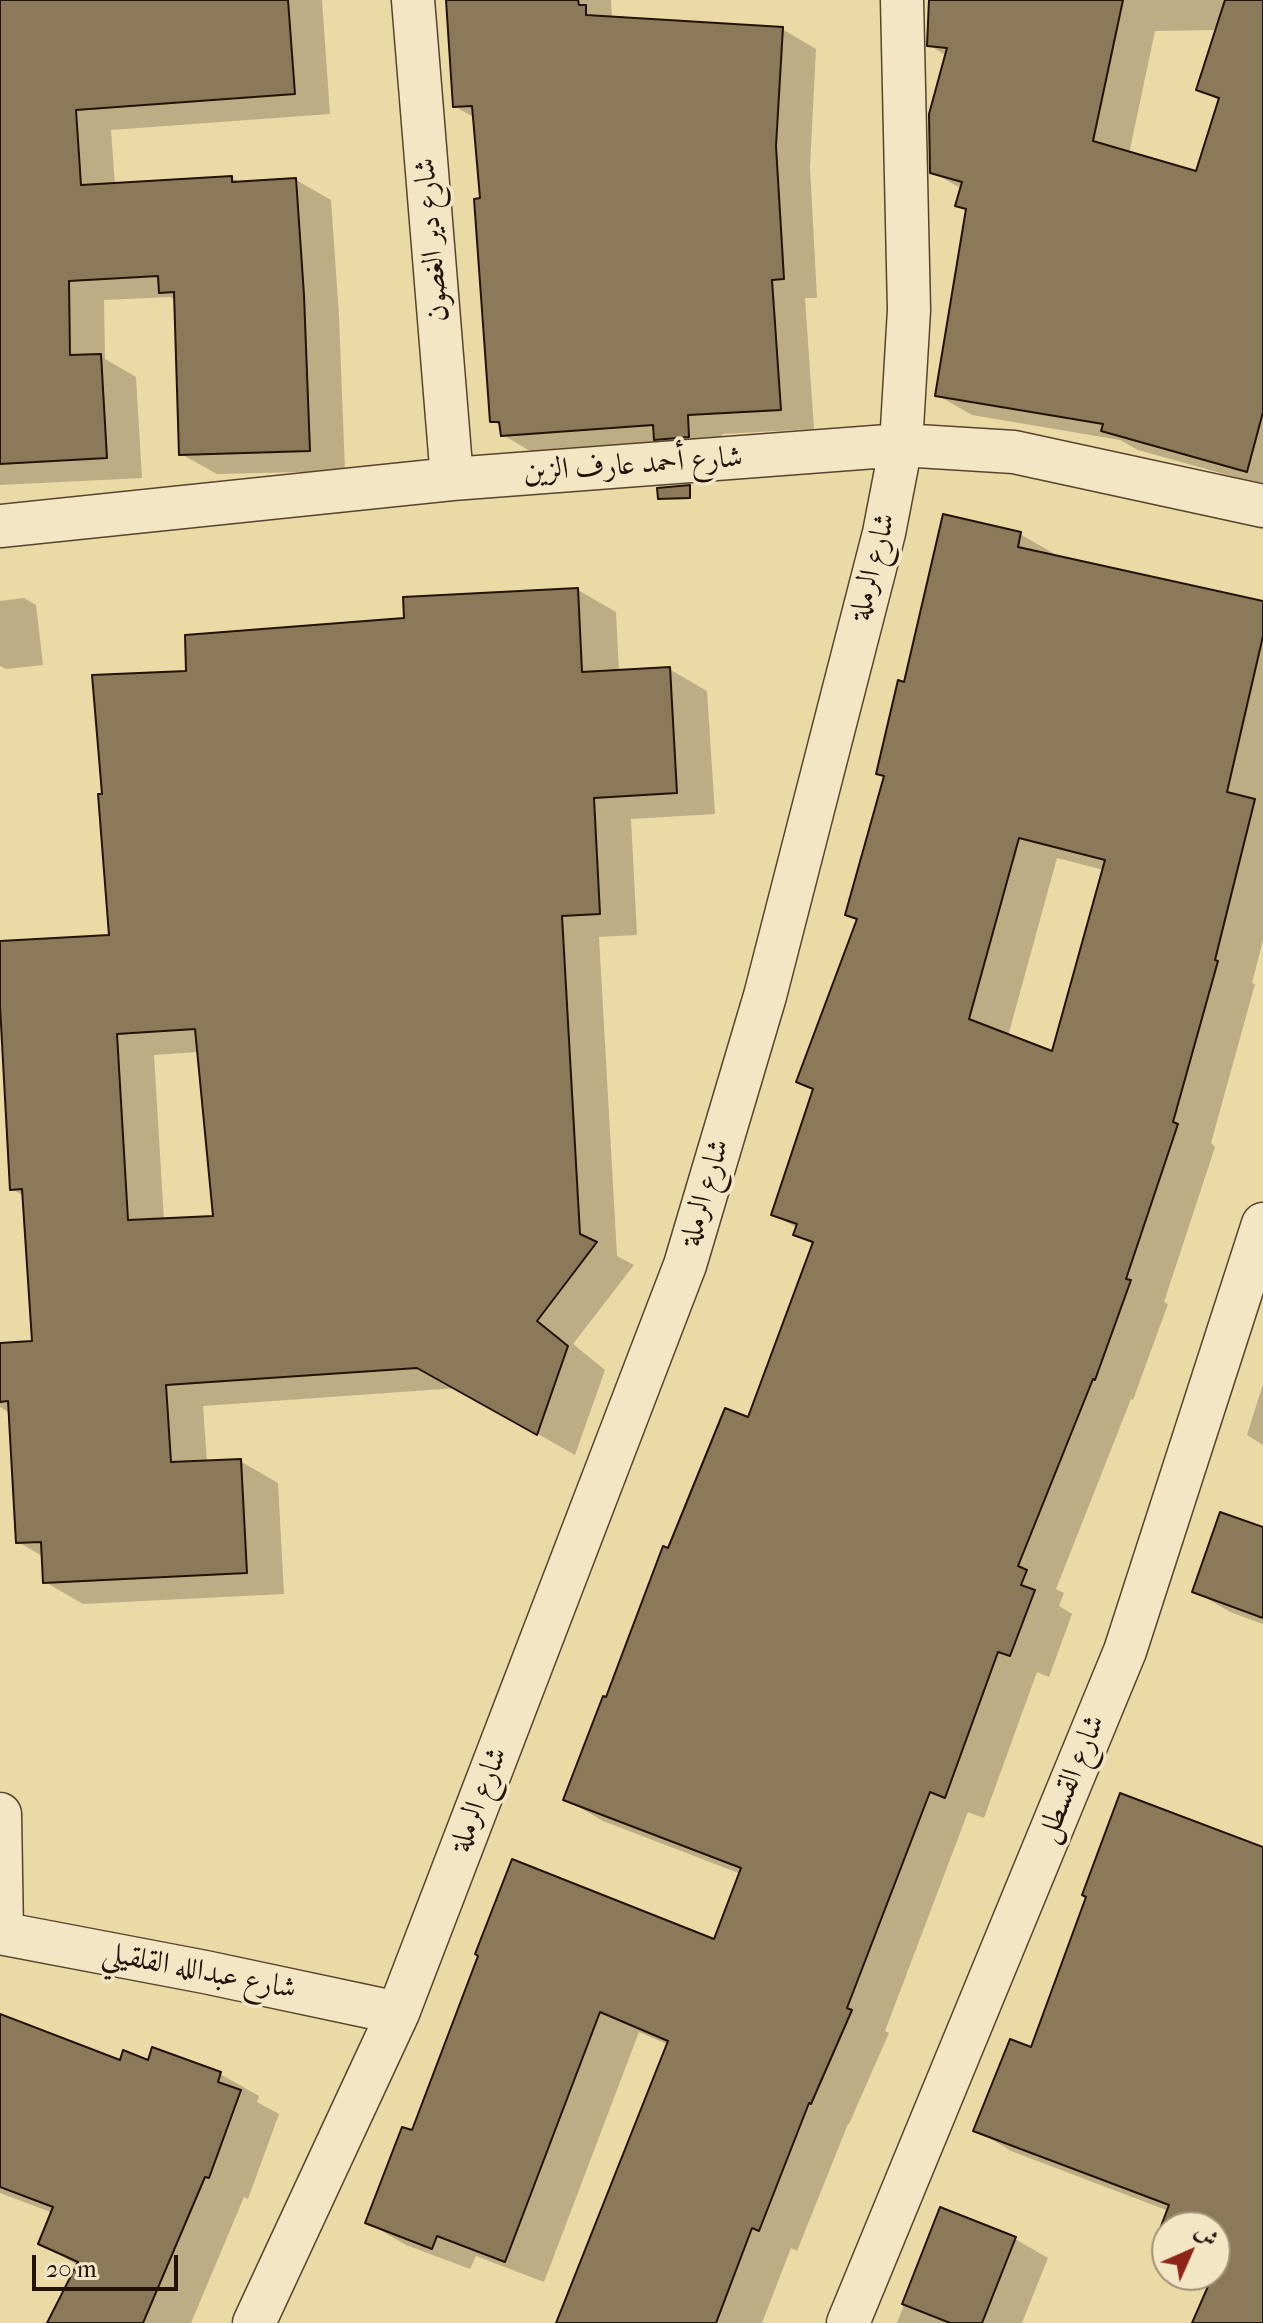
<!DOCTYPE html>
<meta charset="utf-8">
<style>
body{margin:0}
#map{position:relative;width:1263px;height:2323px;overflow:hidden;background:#ebd9a6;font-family:"IM FELL French Canon",Amiri,serif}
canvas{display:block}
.north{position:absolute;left:1151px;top:2211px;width:80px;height:80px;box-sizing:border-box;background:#f2e6c5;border:2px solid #a09179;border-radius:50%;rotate:45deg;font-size:22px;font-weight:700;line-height:32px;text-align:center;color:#241206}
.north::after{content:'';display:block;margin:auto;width:28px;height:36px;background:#8f2418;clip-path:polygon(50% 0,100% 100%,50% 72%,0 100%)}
.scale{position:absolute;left:32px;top:2255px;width:146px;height:36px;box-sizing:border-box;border:4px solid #241206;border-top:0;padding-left:10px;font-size:24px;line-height:28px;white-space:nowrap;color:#241206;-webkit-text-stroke:6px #f2e6c5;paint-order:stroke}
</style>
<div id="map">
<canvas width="1263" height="2323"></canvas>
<div class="north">ش</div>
<div class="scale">20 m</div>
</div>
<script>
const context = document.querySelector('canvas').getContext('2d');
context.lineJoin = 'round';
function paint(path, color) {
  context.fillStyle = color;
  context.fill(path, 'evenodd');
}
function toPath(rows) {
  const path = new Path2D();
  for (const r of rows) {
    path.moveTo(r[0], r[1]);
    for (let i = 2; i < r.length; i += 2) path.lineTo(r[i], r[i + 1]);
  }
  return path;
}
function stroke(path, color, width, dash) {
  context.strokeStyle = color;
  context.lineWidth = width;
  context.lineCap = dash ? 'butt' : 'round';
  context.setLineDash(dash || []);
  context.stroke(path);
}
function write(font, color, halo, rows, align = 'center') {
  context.font = font + ' "IM FELL French Canon",Amiri,serif';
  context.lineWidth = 7;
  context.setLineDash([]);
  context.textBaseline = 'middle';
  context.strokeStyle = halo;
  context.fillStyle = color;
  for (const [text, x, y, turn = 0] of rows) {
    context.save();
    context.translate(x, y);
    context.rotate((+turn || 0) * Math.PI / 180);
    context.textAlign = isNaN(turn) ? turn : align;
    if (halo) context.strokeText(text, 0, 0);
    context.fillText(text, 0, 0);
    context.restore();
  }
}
paint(toPath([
 [0,0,322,0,330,114,111,130,115,185,232,178,241,183,296,180,331,200,339,316,345,471,217,474,181,454,176,300,170,297,104,300,105,359,136,377,142,478,0,485],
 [448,0,611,0,612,19,782,29,816,49,810,167,817,298,805,298,814,429,722,434,723,456,537,455,503,435,502,426,492,421,482,200,475,118,454,106],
 [932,0,1263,0,1263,485,1138,450,1120,440,972,415,937,395,968,211,957,205,962,189,932,172,947,56,929,45],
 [1217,30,1199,89,1220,101,1197,173,1129,154,1155,31],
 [1020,534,1058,556,1263,603,1263,940,1252,983,1255,984,1211,1143,1215,1147,1164,1302,1168,1304,1133,1400,1131,1399,1056,1589,1064,1593,1059,1606,1072,1614,1049,1677,1037,1672,984,1818,968,1812,885,2031,889,2033,849,2124,848,2124,797,2251,791,2248,762,2323,558,2323,669,2045,639,2032,544,2282,476,2256,470,2269,406,2245,368,2223,413,2133,481,1955,715,1942,741,1874,603,1821,565,1799,670,1551,749,1420,814,1245,795,1234,797,1228,773,1214,815,1091,799,1081,859,921,847,914,885,778,878,773,906,684],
 [1057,858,1104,870,1053,1053,1008,1036],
 [578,590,616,612,619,672,669,669,707,691,715,814,631,819,637,935,599,937,617,1256,634,1265,573,1344,605,1370,575,1455,457,1388,203,1406,207,1462,240,1461,278,1483,284,1594,83,1604,45,1582,44,1557,18,1542,10,1413,0,1407,0,1345,34,1343,24,1196,12,1189,0,943,111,937,105,796,188,673,406,620],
 [199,1052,215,1217,164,1220,154,1055],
 [24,598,36,605,43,665,6,669,0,666,0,601],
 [1263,1384,1263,1445,1247,1435],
 [1263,1529,1263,1624,1230,1612,1194,1591],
 [1263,1853,1263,2323,1194,2323,1223,2255,1215,2252,1215,2227,1167,2228,1164,2226,1169,2211,1011,2151,976,2130,1032,2050],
 [0,2016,121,2062,149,2062,220,2074,259,2096,257,2102,279,2114,248,2199,244,2197,191,2323,49,2323,79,2266,40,2243,53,2213,0,2193],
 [941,2210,1015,2239,1048,2258,1022,2323,897,2323]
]), '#0003');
const building = toPath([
 [0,0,288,0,295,94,76,110,81,185,232,176,232,182,296,178,304,295,310,451,179,455,174,292,159,293,158,276,69,281,70,355,101,354,107,458,0,464,0,0],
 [446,0,578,0,579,5,586,5,586,15,783,27,776,146,784,279,772,280,781,410,688,415,689,437,654,440,653,425,501,436,499,422,490,422,474,199,480,198,472,106,453,107,446,0],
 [929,0,1123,0,1093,141,1196,171,1219,98,1196,90,1225,0,1263,0,1263,412,1247,472,1101,431,1103,424,935,396,966,209,955,206,962,182,930,173,929,114,947,48,927,46,929,0],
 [690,485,690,498,658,499,657,488,690,485],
 [943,514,1021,532,1018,547,1263,601,1263,636,1227,792,1255,799,1215,960,1218,961,1173,1122,1178,1124,1126,1279,1131,1280,1095,1380,1093,1379,1018,1566,1027,1570,1021,1585,1035,1590,1010,1656,998,1652,945,1798,930,1792,847,2008,852,2010,811,2104,809,2103,759,2231,752,2228,716,2323,556,2323,668,2041,600,2012,505,2262,437,2236,432,2249,365,2223,402,2127,412,2130,478,1956,475,1954,512,1859,714,1939,741,1868,563,1800,603,1696,606,1697,663,1546,668,1548,725,1408,748,1417,813,1242,793,1235,797,1224,771,1215,813,1089,796,1082,857,919,845,915,884,776,876,774,898,680,904,682,943,514],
 [1019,838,1105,860,1052,1051,969,1019,1019,838],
 [578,588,582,672,670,667,677,793,594,798,600,914,562,916,580,1234,597,1242,537,1321,568,1346,537,1435,417,1368,166,1385,171,1462,241,1459,247,1573,43,1583,41,1542,16,1543,8,1401,0,1402,0,1343,32,1341,22,1189,10,1190,0,1006,0,941,109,935,98,794,102,794,92,675,186,671,185,635,404,618,403,597,578,588],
 [195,1029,213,1216,128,1220,117,1034,195,1029],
 [1220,1512,1263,1527,1263,1618,1192,1592,1220,1512],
 [1120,1793,1263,1847,1263,2323,1192,2323,1213,2275,1215,2275,1215,2269,1224,2250,1215,2246,1215,2227,1167,2227,1167,2229,1161,2226,1169,2205,973,2131,1010,2039,1031,2047,1086,1897,1082,1895,1120,1793],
 [0,2014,120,2060,123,2050,148,2060,152,2047,221,2072,218,2082,241,2090,209,2178,205,2177,143,2323,47,2323,78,2262,38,2244,53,2207,0,2187,0,2014],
 [940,2207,1016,2237,982,2323,950,2323,902,2304,940,2207]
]);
paint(building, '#8b7959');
stroke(building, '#241206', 2);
const minor = toPath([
 [413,0,452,479],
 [0,526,452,479,901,445,1014,452,1263,506],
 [0,1814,2,1933],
 [0,1933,205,1972,398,2013],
 [254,2323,398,2013,685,1265,765,996,884,533,901,445,909,310,902,0],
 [848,2323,1125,1651,1263,1224]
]);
stroke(minor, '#56442e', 45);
stroke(minor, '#f2e6c5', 42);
write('30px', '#241206', '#f2e6c5', [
 ["شارع دير الغصون",433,240,-95],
 ["شارع أحمد عارف الزين",633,466,-4],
 ["شارع الرملة",874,567,-76],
 ["شارع الرملة",706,1193,-74],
 ["شارع القسطل",1072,1779,-68],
 ["شارع الرملة",480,1800,-69],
 ["شارع عبدالله القلقيلي",199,1972,11]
]);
</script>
